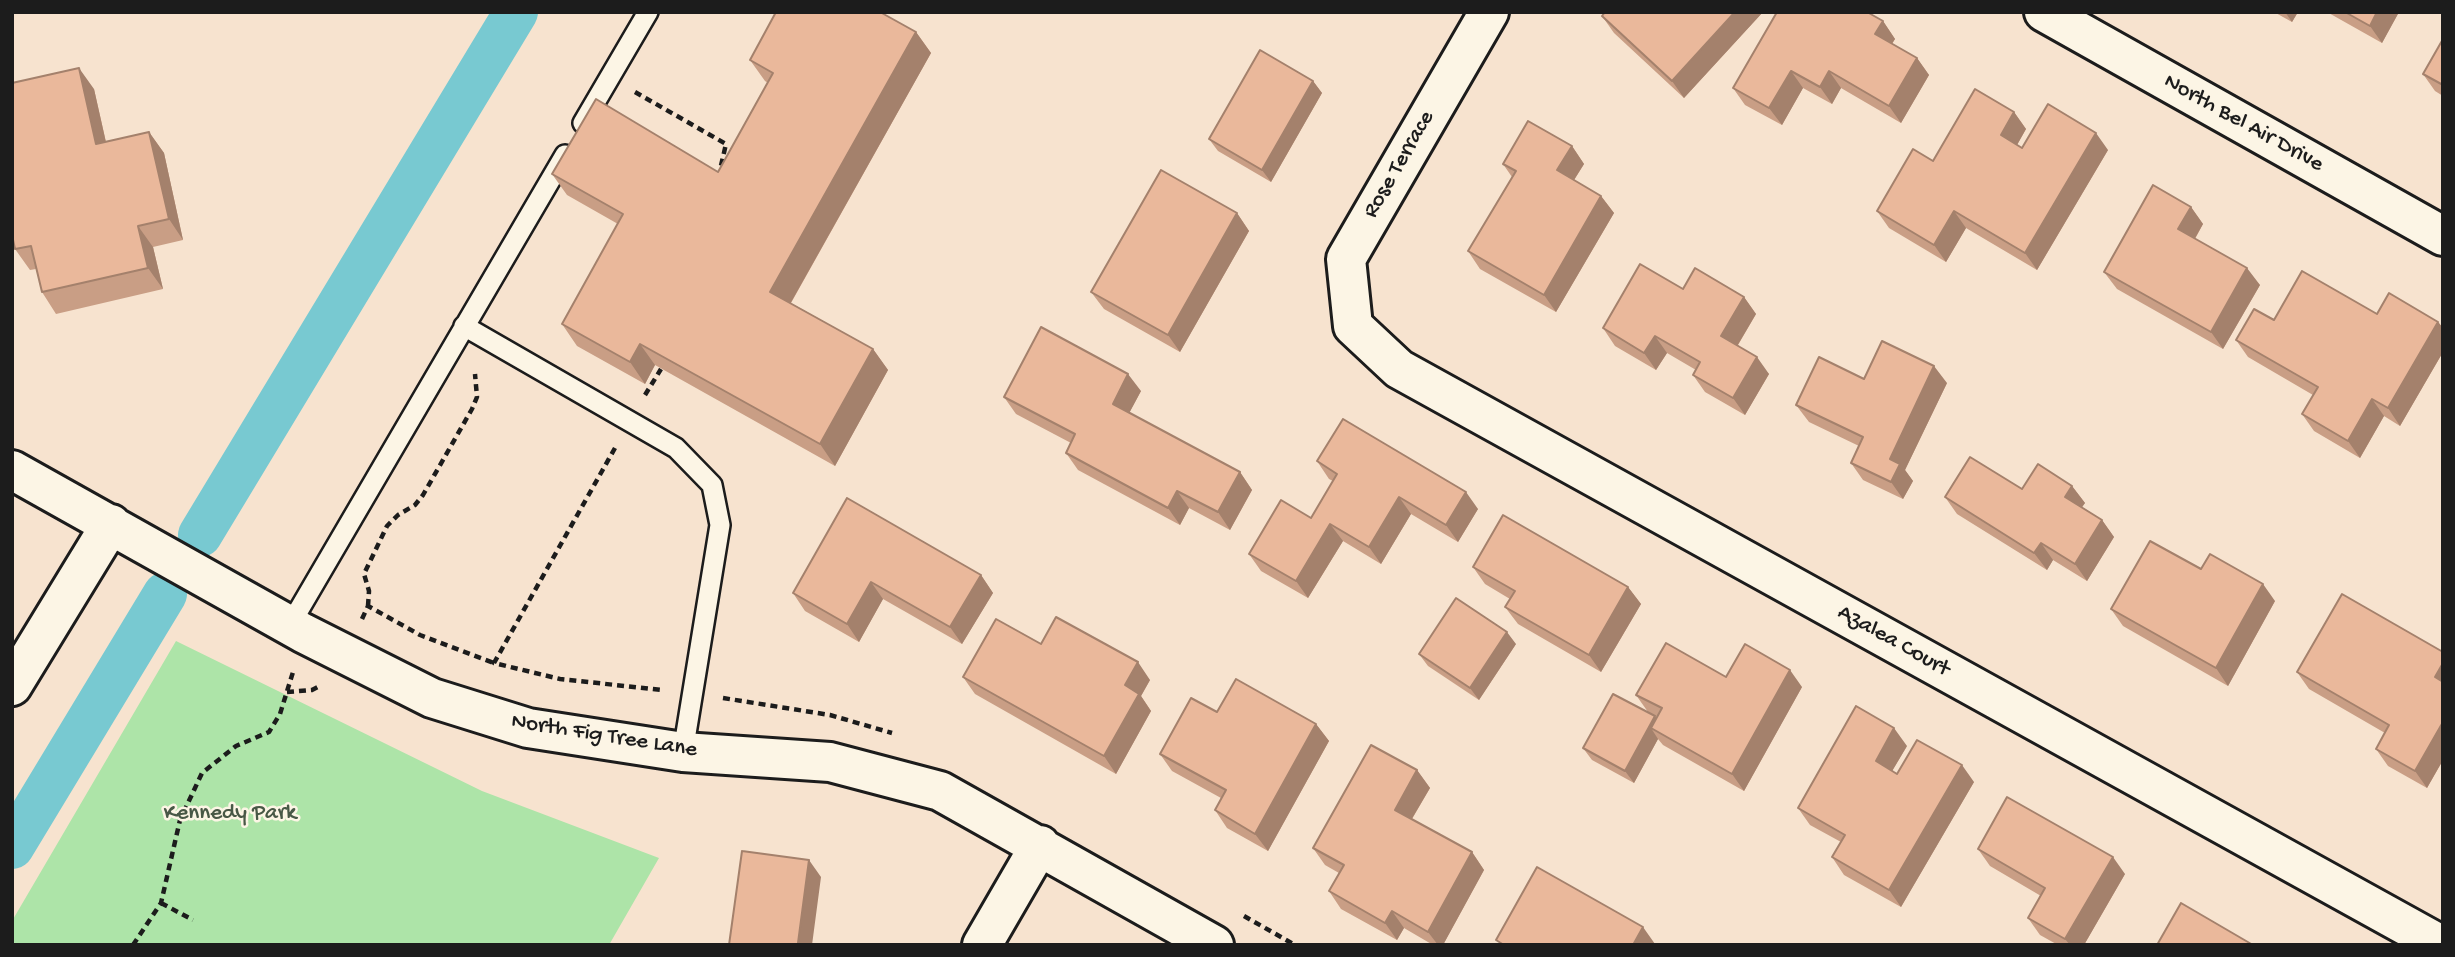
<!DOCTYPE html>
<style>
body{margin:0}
#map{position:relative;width:2455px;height:957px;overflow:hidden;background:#f7e3cf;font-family:"Gochi Hand",sans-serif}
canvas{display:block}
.frame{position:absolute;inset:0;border:14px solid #1c1c1c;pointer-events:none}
</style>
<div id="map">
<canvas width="2455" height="957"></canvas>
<div class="frame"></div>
</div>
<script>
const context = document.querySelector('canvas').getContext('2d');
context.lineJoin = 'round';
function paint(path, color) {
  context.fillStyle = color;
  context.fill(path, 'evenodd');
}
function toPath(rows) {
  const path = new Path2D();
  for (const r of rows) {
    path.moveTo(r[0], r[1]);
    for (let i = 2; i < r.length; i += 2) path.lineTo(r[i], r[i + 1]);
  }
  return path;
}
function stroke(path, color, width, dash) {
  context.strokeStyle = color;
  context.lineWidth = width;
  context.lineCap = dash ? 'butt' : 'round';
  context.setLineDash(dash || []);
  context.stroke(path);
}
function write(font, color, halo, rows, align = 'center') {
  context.font = font + ' "Gochi Hand",sans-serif';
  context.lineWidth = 5;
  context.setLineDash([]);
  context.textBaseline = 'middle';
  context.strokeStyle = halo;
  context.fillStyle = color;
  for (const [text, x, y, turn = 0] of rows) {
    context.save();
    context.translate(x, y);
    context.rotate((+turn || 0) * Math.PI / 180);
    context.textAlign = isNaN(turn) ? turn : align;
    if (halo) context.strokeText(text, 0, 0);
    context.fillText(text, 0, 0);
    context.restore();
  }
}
paint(toPath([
 [176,641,482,791,659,858,609,945,12,945,12,921]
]), '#ade4a8');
stroke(toPath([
 [200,535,516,12],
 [12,847,165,594]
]), '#78c9d1', 44);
const service = toPath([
 [583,123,648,12],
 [464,326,676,448,712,485,720,525,683,752],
 [290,625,565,155]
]);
const minor = toPath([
 [1489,12,1346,259,1353,326,1399,369,2441,945],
 [2044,12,2443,236],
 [12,470,303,633,432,698,528,728,683,752,830,762,940,791,1214,945],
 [12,686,111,524],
 [982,945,1040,845]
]);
stroke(service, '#1c1c1c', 24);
stroke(minor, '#1c1c1c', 44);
stroke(toPath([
 [635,92,726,144,720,170],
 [645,395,661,369],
 [615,448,494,663,560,679,662,690],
 [368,606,369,591,364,574,387,526,398,515,415,505,423,495,472,409,477,397,475,374],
 [362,619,368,606,420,635,494,663],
 [287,692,312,690,320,686],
 [723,698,830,715,892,733],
 [161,903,193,920],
 [1244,916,1295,945],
 [133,945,161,903,180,820,202,773,236,746,269,732,280,714,293,672]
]), '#1c1c1c', 4.5, [7, 5]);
stroke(service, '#fcf5e5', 19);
stroke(minor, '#fcf5e5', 38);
paint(toPath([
 [1605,12,1763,12,1684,98,1614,33,1602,16],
 [2274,12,2298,12,2292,22],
 [2327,12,2399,12,2382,43],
 [1883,21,1895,39,1892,44,1917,58,1929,75,1901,123,1841,88,1832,104,1803,88,1782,125,1745,105,1733,88],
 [916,32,931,53,791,303,873,349,888,370,835,466,655,365,645,384,577,346,562,324,618,224,567,195,552,174,718,172,768,83,765,81,750,60],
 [2443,39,2443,96,2435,91,2423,74],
 [1313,81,1322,93,1271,182,1218,151,1209,139],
 [94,89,106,142,149,132,164,153,183,240,153,247,163,289,56,314,42,292,36,269,30,270,15,249],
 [2014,112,2026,129,2017,145,2022,148,2108,150,2037,270,1966,228,1946,262,1889,228,1877,211,1933,161],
 [1572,146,1584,164,1574,180,1601,196,1614,213,1556,312,1480,269,1468,251,1512,177,1503,164],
 [2191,207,2203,224,2195,239,2260,285,2223,349,2117,289,2104,272],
 [1237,213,1249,231,1180,352,1104,309,1091,292],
 [1683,289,1744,297,1756,314,1738,345,1769,374,1745,415,1705,392,1693,375,1696,370,1667,353,1656,370,1615,346,1603,328],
 [2377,314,2438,322,2443,328,2443,352,2400,426,2384,416,2360,458,2314,431,2302,414,2313,395,2248,357,2236,340,2274,320],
 [1864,379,1947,383,1905,470,1913,481,1903,499,1863,480,1851,463,1859,446,1809,422,1796,405],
 [1141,391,1129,413,1240,472,1252,490,1230,530,1189,508,1180,525,1078,470,1066,453,1071,443,1016,414,1004,397],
 [1317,461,1478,509,1458,542,1411,514,1381,564,1343,541,1308,598,1261,571,1249,554,1311,518,1333,481,1329,479],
 [2072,486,2085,503,2082,507,2102,520,2114,537,2087,581,2053,560,2047,570,1957,514,1945,497,2022,489],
 [847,498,981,575,993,593,962,644,883,599,859,642,805,611,793,593],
 [1473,567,1628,587,1641,604,1601,672,1518,624,1505,607,1510,599,1485,584],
 [2275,601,2228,686,2123,626,2111,609],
 [1041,644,1150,680,1141,696,1151,711,1116,774,975,694,963,677],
 [1516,644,1479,700,1428,666,1419,654],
 [2443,652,2443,760,2427,788,2388,766,2376,749,2385,733,2309,689,2297,672],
 [1726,677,1802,687,1744,791,1663,745,1658,739,1634,783,1592,760,1583,748,1655,716,1656,718,1657,717,1648,712,1636,695],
 [1217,712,1316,724,1329,741,1268,851,1227,828,1215,810,1221,798,1172,771,1160,754],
 [1907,746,1892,771,1897,774,1974,782,1901,907,1844,875,1832,857,1841,842,1810,825,1798,808],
 [1417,770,1430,788,1412,819,1472,852,1484,870,1443,945,1433,945,1404,928,1397,940,1341,909,1329,891,1339,873,1325,865,1313,848],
 [1978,849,2125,874,2084,945,2058,945,2040,935,2028,918,2041,896,1990,866]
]), '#c99e85');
paint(toPath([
 [1735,12,1763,12,1684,98,1672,81],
 [2285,12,2298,12,2292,22],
 [2377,12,2399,12,2382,43,2370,26],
 [1883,21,1895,39,1887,51,1875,34],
 [916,32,931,53,785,313,770,292],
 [1917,58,1929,75,1901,123,1889,106],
 [79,68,94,89,111,165,96,144],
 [1791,71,1803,88,1782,125,1769,108],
 [1829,71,1841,88,1832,104,1820,87],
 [1313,81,1322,93,1271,182,1262,170],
 [2014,112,2026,129,2013,152,2001,135],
 [149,132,164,153,183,240,169,219],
 [2096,133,2108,150,2037,270,2025,253],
 [1572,146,1584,164,1569,188,1557,170],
 [1601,196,1614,213,1556,312,1544,295],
 [2191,207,2203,224,2190,247,2178,229],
 [1954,211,1966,228,1946,262,1934,245],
 [1237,213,1249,231,1180,352,1168,335],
 [138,226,153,247,163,289,148,268],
 [2247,268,2260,285,2223,349,2211,332],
 [1744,297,1756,314,1733,353,1721,336],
 [2438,322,2443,328,2443,352,2400,426,2388,408],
 [1655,336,1667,353,1656,370,1644,353],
 [640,344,655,365,645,384,630,362],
 [873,349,888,370,835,466,820,444],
 [1757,357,1769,374,1745,415,1733,398],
 [1934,366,1947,383,1905,470,1913,481,1903,499,1891,482,1890,459],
 [1128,374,1141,391,1125,421,1113,404],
 [2372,399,2384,416,2360,458,2348,441],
 [1240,472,1252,490,1230,530,1218,512],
 [2072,486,2085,503,2077,514,2065,497],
 [1177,491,1189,508,1180,525,1168,508],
 [1466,492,1478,509,1458,542,1446,525],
 [1399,497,1411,514,1381,564,1369,547],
 [2102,520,2114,537,2087,581,2075,564],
 [1330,524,1343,541,1308,598,1296,581],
 [2041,543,2053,560,2047,570,2034,553],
 [981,575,993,593,962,644,950,627],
 [871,582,883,599,859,642,847,624],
 [2263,584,2275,601,2228,686,2216,668],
 [1628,587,1641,604,1601,672,1589,655],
 [1507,632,1516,644,1479,700,1470,688],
 [1138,662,1150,680,1141,696,1151,711,1116,774,1104,756,1125,685],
 [2443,663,2443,689,2435,677],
 [1790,670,1802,687,1744,791,1732,774],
 [1655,716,1664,729,1651,728,1658,739,1634,783,1625,771],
 [2443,722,2443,760,2427,788,2415,771],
 [1316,724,1329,741,1268,851,1255,834],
 [1894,728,1907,746,1888,778,1876,761],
 [1962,765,1974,782,1901,907,1889,890],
 [1417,770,1430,788,1407,827,1395,810],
 [1472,852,1484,870,1443,945,1438,945,1428,932],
 [2113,857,2125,874,2084,945,2070,945,2065,939],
 [809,860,821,877,812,945,798,943],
 [1392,911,1404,928,1397,940,1385,923],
 [1643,927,1655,944,1655,945,1633,945]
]), '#a4816c');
const building = toPath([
 [776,12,880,12,916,32,770,292,873,349,820,444,640,344,630,362,562,324,623,214,552,174,596,99,718,172,773,73,750,60,776,12],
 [1605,12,1735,12,1672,81,1602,16,1605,12],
 [1777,12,1867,12,1883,21,1875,34,1917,58,1889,106,1829,71,1820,87,1791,71,1769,108,1733,88,1777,12],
 [2345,12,2377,12,2370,26,2345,12],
 [2443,39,2443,85,2423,74,2443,39],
 [1260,50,1313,81,1262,170,1209,139,1260,50],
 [79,68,96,144,149,132,169,219,138,226,148,268,42,292,31,246,15,249,12,235,12,83,79,68],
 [1975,89,2014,112,2001,135,2022,148,2048,104,2096,133,2025,253,1954,211,1934,245,1877,211,1913,149,1933,161,1975,89],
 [1528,121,1572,146,1557,170,1601,196,1544,295,1468,251,1516,171,1503,164,1528,121],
 [1161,170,1237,213,1168,335,1091,292,1161,170],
 [2153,185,2191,207,2178,229,2247,268,2211,332,2104,272,2153,185],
 [1640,264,1683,289,1695,268,1744,297,1721,336,1757,357,1733,398,1693,375,1700,362,1655,336,1644,353,1603,328,1640,264],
 [2302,271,2377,314,2389,293,2438,322,2388,408,2372,399,2348,441,2302,414,2318,387,2236,340,2254,309,2274,320,2302,271],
 [1041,327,1128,374,1113,404,1240,472,1218,512,1177,491,1168,508,1066,453,1075,434,1004,397,1041,327],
 [1882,341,1934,366,1890,459,1900,464,1891,482,1851,463,1863,437,1796,405,1819,357,1864,379,1882,341],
 [1343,419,1466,492,1446,525,1399,497,1369,547,1330,524,1296,581,1249,554,1281,500,1311,518,1337,474,1317,461,1343,419],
 [1970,457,2022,489,2038,464,2072,486,2065,497,2102,520,2075,564,2041,543,2034,553,1945,497,1970,457],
 [847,498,981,575,950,627,871,582,847,624,793,593,847,498],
 [1503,515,1628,587,1589,655,1505,607,1515,591,1473,567,1503,515],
 [2150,541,2201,569,2210,554,2263,584,2216,668,2111,609,2150,541],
 [2342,594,2443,652,2443,663,2435,677,2443,682,2443,722,2415,771,2376,749,2389,725,2297,672,2342,594],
 [1456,598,1507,632,1470,688,1419,654,1456,598],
 [1056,617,1138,662,1125,685,1139,694,1104,756,963,677,996,619,1041,644,1056,617],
 [1666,643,1726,677,1745,644,1790,670,1732,774,1651,728,1662,708,1636,695,1666,643],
 [1236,679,1316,724,1255,834,1215,810,1226,790,1160,754,1191,698,1217,712,1236,679],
 [1613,694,1655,716,1625,771,1583,748,1613,694],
 [1856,706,1894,728,1876,761,1897,774,1917,740,1962,765,1889,890,1832,857,1845,835,1798,808,1856,706],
 [1371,745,1417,770,1395,810,1472,852,1428,932,1392,911,1385,923,1329,891,1344,865,1313,848,1371,745],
 [2007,797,2113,857,2065,939,2028,918,2045,888,1978,849,2007,797],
 [742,851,809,860,798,943,811,945,729,945,742,851],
 [1537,867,1643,927,1633,945,1504,945,1496,940,1537,867],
 [2181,903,2253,945,2157,945,2181,903]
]);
paint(building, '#eab89b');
stroke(building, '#a4816c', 2);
write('23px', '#1c1c1c', '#fcf5e5', [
 ["North Bel Air Drive",2243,124,29],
 ["Rose Terrace",1400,165,-60],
 ["Azalea Court",1893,642,29],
 ["North Fig Tree Lane",604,737,9]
]);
write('23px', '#485846', '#fcf5e5', [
 ["Kennedy Park",230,814]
]);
</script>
